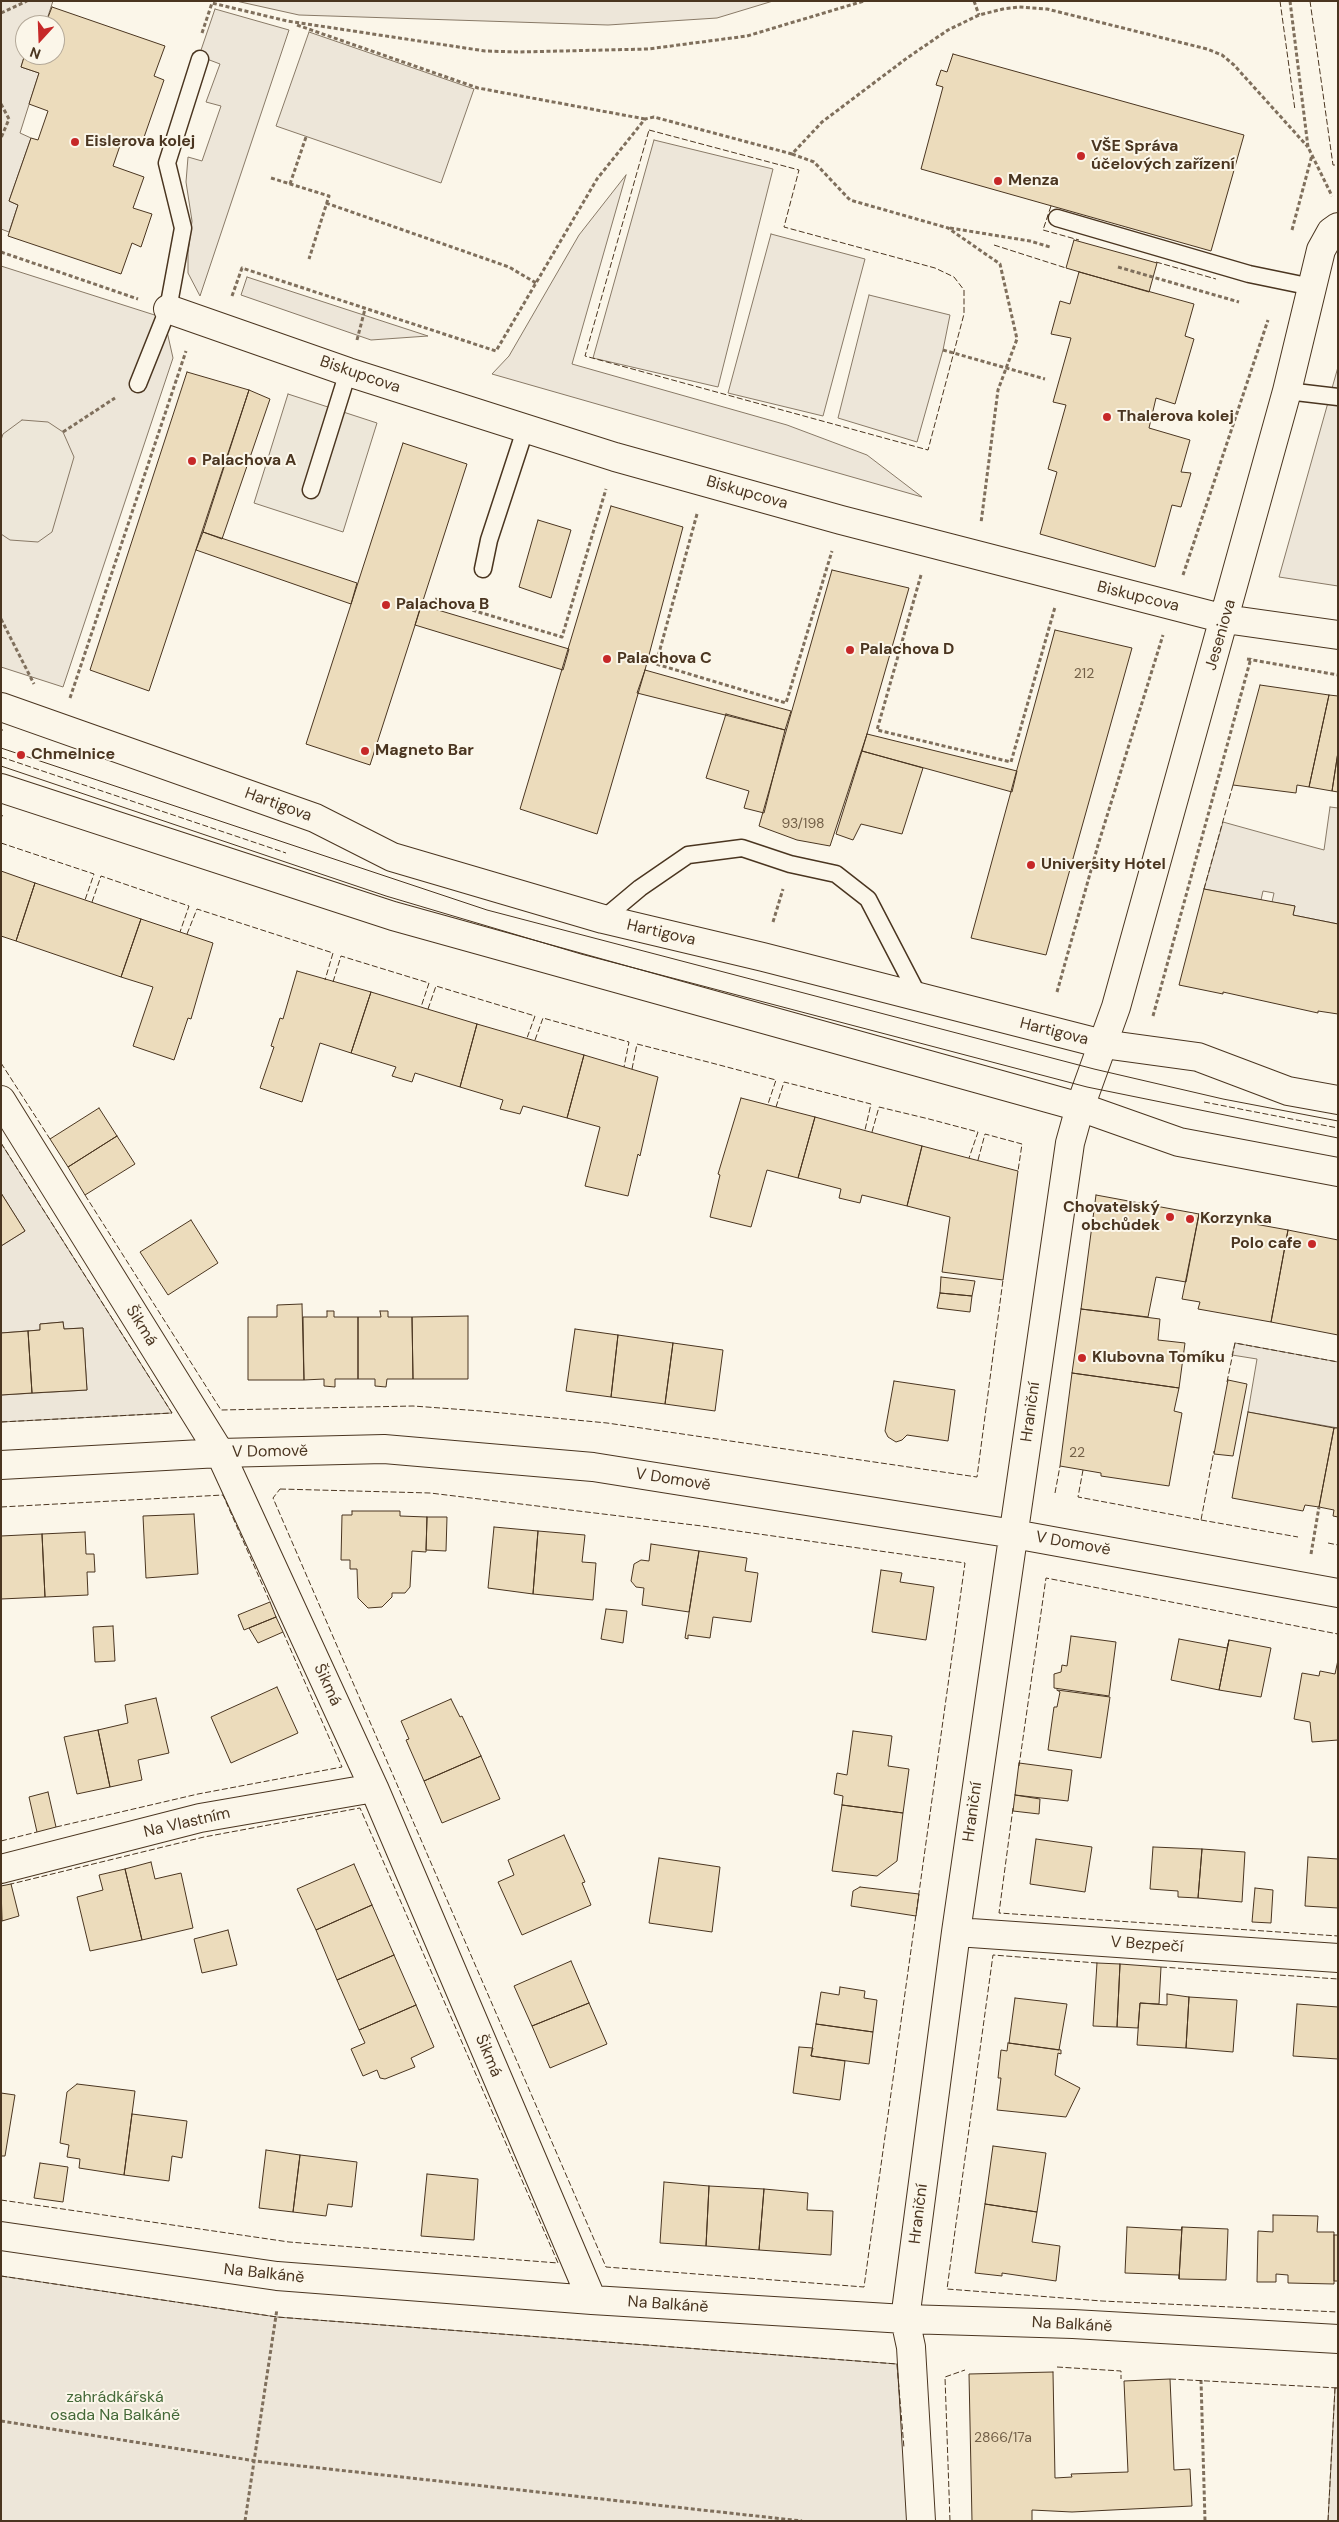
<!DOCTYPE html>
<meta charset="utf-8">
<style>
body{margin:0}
#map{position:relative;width:1339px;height:2522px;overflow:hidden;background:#fbf6e9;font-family:"DM Sans",sans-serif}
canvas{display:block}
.frame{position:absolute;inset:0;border:2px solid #4a3520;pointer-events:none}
.north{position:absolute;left:15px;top:15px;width:50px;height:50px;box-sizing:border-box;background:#fbf6e9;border:1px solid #b4a999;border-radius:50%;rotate:200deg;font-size:14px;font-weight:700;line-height:20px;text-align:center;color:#4a3520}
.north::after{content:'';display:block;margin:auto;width:18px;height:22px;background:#c62828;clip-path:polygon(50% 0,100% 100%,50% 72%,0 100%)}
</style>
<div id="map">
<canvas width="1339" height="2522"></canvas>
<div class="frame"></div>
<div class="north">N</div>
</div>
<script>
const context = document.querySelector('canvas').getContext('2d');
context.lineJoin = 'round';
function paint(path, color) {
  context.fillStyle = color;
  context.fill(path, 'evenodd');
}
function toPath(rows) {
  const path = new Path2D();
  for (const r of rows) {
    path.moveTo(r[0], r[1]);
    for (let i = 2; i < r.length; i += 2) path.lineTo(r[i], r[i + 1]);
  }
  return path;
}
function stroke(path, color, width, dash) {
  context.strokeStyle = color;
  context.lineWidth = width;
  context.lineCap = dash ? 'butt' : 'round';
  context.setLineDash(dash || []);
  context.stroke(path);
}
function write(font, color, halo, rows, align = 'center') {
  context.font = font + ' "DM Sans",sans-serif';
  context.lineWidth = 4;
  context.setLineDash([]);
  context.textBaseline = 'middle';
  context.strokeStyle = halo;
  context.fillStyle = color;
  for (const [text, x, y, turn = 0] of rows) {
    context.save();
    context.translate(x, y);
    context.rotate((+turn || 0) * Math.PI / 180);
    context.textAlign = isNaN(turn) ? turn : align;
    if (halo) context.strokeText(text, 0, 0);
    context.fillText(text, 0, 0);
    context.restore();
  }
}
const green = toPath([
 [1,1,53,1,45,25,25,25,25,54,21,67,39,73,20,133,31,138,9,201,18,205,9,232,1,229,1,1],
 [236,1,773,1,717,18,608,25,299,15,236,1],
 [215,9,289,30,200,296,188,273,188,253,192,221,186,182,188,157,202,161,221,106,206,102,220,64,199,56,215,9],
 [309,32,474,89,441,183,276,126,309,32],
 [654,140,773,169,718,387,593,358,654,140],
 [626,175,572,364,787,425,867,455,922,497,492,374,509,356,579,235,626,175],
 [771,234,865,259,823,416,728,393,771,234],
 [1,266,164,318,173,358,63,687,1,667,1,266],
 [247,277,428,336,371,340,241,295,247,277],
 [869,295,950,315,943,350,917,442,838,418,869,295],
 [1338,367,1338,586,1279,577,1338,367],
 [1330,807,1338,808,1338,924,1293,915,1295,906,1272,902,1274,893,1263,891,1261,900,1204,889,1223,822,1324,850,1330,807],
 [1,1143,172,1413,1,1422,1,1395,87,1390,83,1328,64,1329,63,1322,40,1324,40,1330,1,1333,1,1246,25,1231,1,1193,1,1143],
 [1235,1343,1338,1362,1338,1428,1248,1412,1257,1359,1232,1355,1235,1343],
 [1,2276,277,2317,897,2364,909,2521,1,2521,1,2276],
 [1335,2388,1338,2388,1338,2521,1328,2521,1335,2388]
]);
paint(green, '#ede6d9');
stroke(green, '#887966', 1);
const parking = toPath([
 [288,394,377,423,343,532,254,503,288,394],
 [22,420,48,422,63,432,74,457,52,532,38,542,10,540,1,534,1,440,3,434,22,420]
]);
paint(parking, '#ede7d9');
stroke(parking, '#887966', 1);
const building = toPath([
 [52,7,165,46,154,76,164,80,142,143,123,137,113,166,144,177,133,208,152,214,141,247,132,243,121,274,8,236,18,205,9,201,31,138,38,140,48,111,29,104,39,73,21,67,25,54,55,55,55,25,45,25,52,7],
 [953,54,1244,135,1211,251,921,169,943,87,936,85,941,70,947,72,953,54],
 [1074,240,1157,263,1149,292,1066,268,1074,240],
 [1079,272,1194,304,1185,336,1194,339,1175,404,1156,398,1149,428,1190,440,1181,472,1191,473,1181,507,1172,505,1155,567,1040,534,1057,472,1048,469,1066,405,1053,402,1071,338,1051,334,1060,301,1070,304,1079,272],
 [187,372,249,390,149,691,90,670,187,372],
 [249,390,270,399,222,539,203,532,249,390],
 [403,443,467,464,370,765,306,744,403,443],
 [611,506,683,527,645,670,597,834,520,809,611,506],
 [538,520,571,530,551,598,519,587,538,520],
 [203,532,357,583,351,604,196,550,203,532],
 [832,570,909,588,867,734,830,846,797,840,759,826,832,570],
 [421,605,569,649,563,670,415,625,421,605],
 [1055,630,1132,648,1046,955,971,938,1055,630],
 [645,670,791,711,785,730,637,693,645,670],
 [1260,685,1329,695,1309,787,1297,785,1296,793,1233,785,1260,685],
 [1329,695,1338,696,1338,752,1332,791,1309,787,1329,695],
 [726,714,785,730,764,813,744,808,749,791,706,778,726,714],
 [867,734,1017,771,1012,792,862,751,867,734],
 [862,751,923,768,902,834,861,824,853,840,836,834,862,751],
 [1338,752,1338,792,1332,791,1338,752],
 [1,871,35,883,16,941,1,936,1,871],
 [35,883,141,919,121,977,16,941,35,883],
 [1204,889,1295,906,1293,915,1338,924,1338,1014,1318,1011,1318,1013,1223,992,1223,994,1179,985,1204,889],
 [141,919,213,943,191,1019,188,1018,174,1060,133,1046,153,987,121,977,141,919],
 [297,971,371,992,351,1053,320,1043,302,1102,260,1088,274,1047,271,1046,280,1018,283,1019,297,971],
 [371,992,477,1024,460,1087,415,1073,412,1082,392,1076,396,1067,351,1053,371,992],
 [477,1024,584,1055,567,1118,523,1106,520,1114,500,1109,503,1100,460,1087,477,1024],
 [584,1055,658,1077,640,1156,638,1154,628,1196,585,1186,600,1127,567,1118,584,1055],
 [741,1098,815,1117,798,1178,767,1170,751,1227,710,1217,720,1175,718,1174,741,1098],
 [99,1108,117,1136,68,1167,50,1139,99,1108],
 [815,1117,922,1146,907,1206,862,1195,860,1203,839,1198,841,1189,798,1178,815,1117],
 [117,1136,135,1164,85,1195,68,1167,117,1136],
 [922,1146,1018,1171,1003,1280,942,1272,950,1217,907,1206,922,1146],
 [1,1193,25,1231,1,1246,1,1193],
 [1096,1195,1199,1214,1186,1282,1156,1277,1148,1317,1081,1309,1096,1195],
 [1199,1214,1288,1230,1271,1322,1198,1309,1200,1302,1182,1299,1199,1214],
 [191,1220,218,1263,168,1295,140,1252,191,1220],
 [1288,1230,1338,1240,1338,1335,1271,1322,1288,1230],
 [941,1277,975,1281,972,1296,940,1293,941,1277],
 [940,1293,972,1296,970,1312,937,1308,940,1293],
 [302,1304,304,1380,248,1380,248,1317,277,1317,277,1305,302,1304],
 [1081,1309,1160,1319,1158,1340,1185,1343,1179,1388,1072,1373,1081,1309],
 [327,1311,334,1311,334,1317,358,1317,358,1379,335,1379,335,1387,324,1386,324,1379,304,1380,303,1317,327,1317,327,1311],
 [380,1311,388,1311,388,1317,412,1317,413,1379,387,1379,386,1387,375,1386,375,1379,358,1379,358,1317,381,1317,380,1311],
 [468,1316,468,1379,413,1379,412,1317,468,1316],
 [63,1322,64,1329,83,1328,87,1390,32,1393,28,1331,40,1330,40,1324,63,1322],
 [575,1329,618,1335,611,1397,566,1391,575,1329],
 [28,1331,32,1393,1,1395,1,1333,28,1331],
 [618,1335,673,1343,665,1404,611,1397,618,1335],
 [673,1343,723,1350,715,1411,665,1404,673,1343],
 [1072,1373,1179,1388,1174,1411,1182,1413,1169,1486,1101,1476,1101,1473,1060,1466,1072,1373],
 [1228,1380,1247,1384,1233,1456,1214,1454,1228,1380],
 [894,1381,955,1390,948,1441,907,1435,902,1440,896,1442,888,1437,885,1431,894,1381],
 [1248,1412,1334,1428,1319,1507,1305,1505,1303,1511,1232,1498,1248,1412],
 [1334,1428,1338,1428,1338,1517,1333,1516,1334,1510,1319,1507,1334,1428],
 [352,1511,400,1511,400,1516,427,1517,426,1552,412,1551,410,1587,405,1593,392,1593,392,1597,382,1607,368,1608,358,1598,357,1569,350,1569,350,1560,341,1560,342,1515,352,1515,352,1511],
 [194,1514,198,1574,146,1578,143,1516,194,1514],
 [427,1517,447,1517,446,1551,426,1550,427,1517],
 [494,1527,538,1531,533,1594,488,1588,494,1527],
 [538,1531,585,1535,582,1562,596,1563,593,1600,533,1594,538,1531],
 [85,1532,86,1554,94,1554,95,1572,87,1572,88,1595,45,1597,42,1534,85,1532],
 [42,1534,45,1597,1,1599,1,1536,42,1534],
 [651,1544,699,1551,689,1612,642,1605,644,1588,636,1587,631,1581,634,1564,641,1560,649,1561,651,1544],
 [699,1551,747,1558,745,1571,758,1573,751,1622,713,1617,710,1638,688,1635,688,1639,685,1638,699,1551],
 [881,1570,902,1573,900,1582,934,1587,926,1640,872,1632,881,1570],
 [270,1602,276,1617,244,1630,238,1615,270,1602],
 [606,1609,627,1611,623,1643,601,1639,606,1609],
 [276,1617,283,1632,258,1643,249,1628,276,1617],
 [113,1626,115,1661,95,1662,93,1627,113,1626],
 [1071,1636,1116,1642,1109,1696,1054,1688,1054,1674,1061,1672,1062,1665,1067,1666,1071,1636],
 [1179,1639,1227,1648,1229,1640,1219,1690,1171,1680,1179,1639],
 [1229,1640,1271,1648,1261,1697,1219,1690,1229,1640],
 [1338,1660,1338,1740,1312,1742,1310,1722,1294,1719,1302,1673,1319,1676,1320,1671,1335,1674,1338,1660],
 [277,1687,298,1733,231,1763,211,1717,277,1687],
 [1057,1690,1110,1697,1101,1758,1048,1750,1054,1707,1057,1707,1060,1692,1057,1690],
 [156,1698,169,1753,138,1760,142,1780,110,1787,98,1730,128,1723,125,1705,156,1698],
 [451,1699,460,1717,462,1716,481,1756,424,1781,406,1740,409,1739,401,1721,451,1699],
 [98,1730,110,1787,77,1794,64,1737,98,1730],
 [853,1731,892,1736,888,1766,909,1769,903,1813,842,1805,843,1796,834,1794,837,1773,847,1775,853,1731],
 [481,1756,500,1799,442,1823,424,1781,481,1756],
 [1019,1763,1072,1770,1068,1801,1015,1795,1019,1763],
 [48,1792,56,1827,37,1832,29,1797,48,1792],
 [1015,1795,1040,1799,1039,1814,1013,1811,1015,1795],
 [842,1805,903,1813,897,1861,877,1876,832,1871,842,1805],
 [564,1835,585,1882,582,1883,591,1905,522,1935,498,1882,514,1875,508,1860,564,1835],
 [1036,1839,1092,1847,1085,1892,1030,1884,1036,1839],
 [1153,1847,1202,1849,1198,1898,1178,1897,1178,1891,1150,1889,1153,1847],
 [1202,1849,1245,1852,1242,1902,1198,1898,1202,1849],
 [1308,1857,1338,1859,1338,1908,1305,1906,1308,1857],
 [659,1858,720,1867,712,1932,649,1923,659,1858],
 [151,1862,155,1879,181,1873,193,1928,142,1940,125,1869,151,1862],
 [354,1864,372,1905,316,1930,297,1889,354,1864],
 [125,1869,142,1940,90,1951,77,1897,103,1890,99,1875,125,1869],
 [11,1884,19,1916,2,1921,1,1886,11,1884],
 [860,1887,919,1894,916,1916,851,1906,853,1891,860,1887],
 [1255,1888,1273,1890,1271,1923,1252,1922,1255,1888],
 [372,1905,394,1955,337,1980,316,1930,372,1905],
 [228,1930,237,1965,202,1973,194,1939,228,1930],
 [394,1955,416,2005,359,2030,337,1980,394,1955],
 [571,1961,589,2003,532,2026,514,1986,571,1961],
 [1097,1963,1120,1964,1117,2027,1093,2026,1097,1963],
 [1120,1964,1161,1967,1159,2004,1140,2003,1138,2028,1117,2027,1120,1964],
 [840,1987,865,1991,864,1998,877,2000,873,2032,816,2024,821,1992,839,1995,840,1987],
 [1167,1994,1189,1997,1186,2048,1137,2045,1140,2003,1167,2005,1167,1994],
 [1189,1997,1237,2000,1233,2052,1186,2048,1189,1997],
 [1015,1998,1067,2004,1059,2050,1009,2043,1015,1998],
 [589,2003,607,2044,550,2068,532,2026,589,2003],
 [1297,2004,1338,2007,1338,2059,1293,2056,1297,2004],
 [416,2005,434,2047,411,2058,415,2067,385,2079,380,2078,377,2070,363,2076,351,2049,365,2043,359,2030,416,2005],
 [816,2024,873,2032,869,2064,811,2056,816,2024],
 [1008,2043,1061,2050,1061,2054,1058,2053,1055,2075,1080,2088,1066,2117,997,2110,1001,2078,998,2078,1001,2050,1007,2051,1008,2043],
 [799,2047,813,2048,811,2056,845,2061,840,2100,793,2093,799,2047],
 [77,2084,135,2091,124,2175,79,2168,80,2159,67,2157,69,2145,60,2143,67,2092,77,2084],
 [1,2093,15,2095,5,2156,1,2156,1,2093],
 [132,2114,187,2121,182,2158,172,2156,169,2181,124,2175,132,2114],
 [993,2146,1046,2153,1037,2212,985,2204,993,2146],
 [266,2150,300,2155,293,2212,259,2208,266,2150],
 [300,2155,357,2162,352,2207,328,2204,326,2216,293,2212,300,2155],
 [40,2163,68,2167,63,2202,34,2198,40,2163],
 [427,2174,478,2179,474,2240,421,2236,427,2174],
 [664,2182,709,2186,706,2246,660,2243,664,2182],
 [709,2186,764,2189,759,2250,706,2246,709,2186],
 [764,2189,808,2193,807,2210,833,2211,831,2255,759,2250,764,2189],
 [985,2204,1037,2212,1032,2242,1060,2246,1056,2281,1002,2273,1002,2276,975,2273,985,2204],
 [1273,2215,1318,2216,1317,2232,1334,2232,1334,2284,1288,2283,1288,2275,1276,2274,1276,2282,1257,2282,1258,2231,1273,2232,1273,2215],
 [1127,2227,1181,2230,1182,2227,1179,2279,1179,2275,1125,2273,1127,2227],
 [1182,2227,1228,2229,1226,2280,1179,2279,1182,2227],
 [1334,2235,1338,2235,1338,2281,1334,2281,1334,2235],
 [1053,2372,1055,2478,1072,2477,1071,2474,1128,2472,1124,2381,1170,2379,1174,2470,1190,2469,1192,2506,1072,2512,1032,2510,1032,2521,972,2521,969,2374,1053,2372]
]);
paint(building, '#ecdcbc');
stroke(building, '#4a3520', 1);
const service = toPath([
 [1057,218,1249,274,1312,287],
 [138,384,168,309,183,228,167,163,200,59],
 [1287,391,1338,397],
 [311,490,348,372],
 [483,569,489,540,525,430],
 [603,919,640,888,688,855,742,848,790,864,836,874,868,899,919,997]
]);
const minor = toPath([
 [168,309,348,372,615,457,841,520,1225,619,1338,635],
 [1,1100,220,1453,374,1788,592,2300],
 [1,1465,220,1453,384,1449,593,1467,1014,1534,1338,1593],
 [1,1869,200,1818,374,1788],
 [956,1932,1338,1958],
 [1,2236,277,2276,592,2300,905,2319,1073,2324,1338,2339],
 [921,2521,911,2347,905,2319,956,1932,1070,1143,1080,1107,1116,1007,1287,391,1321,250,1331,232,1338,227]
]);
const secondary = toPath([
 [1,707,315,818,392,857,603,919,763,957,1103,1044,1198,1057,1288,1091,1338,1100],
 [1,788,393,916,1080,1107,1179,1142,1338,1172]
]);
stroke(service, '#4a3520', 19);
stroke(minor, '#4a3520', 30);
stroke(secondary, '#4a3520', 30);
stroke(toPath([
 [974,1,979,15],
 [1290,1,1308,147,1332,196],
 [1,13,27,1],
 [297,25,478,88,645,119],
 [202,33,212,3,287,21,485,51,519,52,648,49,747,36,864,1],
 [1,104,9,119,1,138],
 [792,154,814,162,850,200,948,228,1000,264,1017,339,998,390,981,523],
 [271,178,329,196,309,259],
 [290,184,306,137],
 [326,203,509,267,536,283],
 [950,228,1030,241,1050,247],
 [1292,230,1312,155],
 [1,252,138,299],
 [1118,267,1239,302],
 [232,296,242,268,496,351,597,179,645,119,654,117,792,154,822,122,907,58,948,30,979,15,1003,9,1019,7,1047,9,1207,49,1222,55,1234,65,1308,147],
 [357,340,365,309],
 [943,350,1045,379],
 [63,432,115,398],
 [697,514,656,664,786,703,832,551],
 [921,575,877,730,1011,762,1055,607],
 [1183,575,1268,320],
 [435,599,562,637,606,489],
 [1,619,34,684],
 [1247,659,1338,675],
 [70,698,186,351],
 [773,922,783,889],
 [1057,992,1098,845,1163,635],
 [1153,1016,1251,658],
 [1311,1554,1319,1507],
 [1201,2380,1205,2521],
 [1,2421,256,2461,802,2521],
 [245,2521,277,2309]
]), '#7f6f5c', 3, [4, 2.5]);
stroke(service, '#fbf6e9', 16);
stroke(minor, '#fbf6e9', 28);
stroke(secondary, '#fbf6e9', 28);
stroke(toPath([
 [1,748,487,910,1094,1069,1223,1099,1338,1121],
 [1,766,386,896,581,954,1087,1087,1338,1138]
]), '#4a3520', 1);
stroke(toPath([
 [1280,1,1295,110],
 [1310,1,1333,165,1338,165],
 [649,130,799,170,784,227,935,268,954,277,964,290,964,314,928,450,585,356,649,130],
 [1051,206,1043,230,1079,240],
 [994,245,1066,268],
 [1156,262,1216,279],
 [1,730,3,730],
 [1,757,286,853],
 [1,815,3,816],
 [1,843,94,874,85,900],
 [1204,889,1233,785],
 [92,902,101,876,189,906,180,932],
 [187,934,197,909,333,953,325,980],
 [333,982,341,956,429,983,421,1007],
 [428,1009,436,986,535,1016,527,1038],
 [535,1040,543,1018,629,1042,624,1067],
 [1,1063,50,1139],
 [632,1069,637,1044,708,1062,776,1080,768,1104],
 [1204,1102,1338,1128],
 [776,1107,784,1082,871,1104,865,1130],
 [872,1132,879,1107,929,1119,978,1132,969,1158],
 [1,1143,172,1413,1,1422],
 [978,1160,985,1134,1022,1144,1018,1171],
 [85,1195,221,1410,413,1406,481,1411,607,1423,977,1477,1003,1280],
 [1227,1382,1235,1343,1338,1362],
 [1083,1470,1078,1497,1201,1520,1214,1451],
 [280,1489,430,1493,702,1526,965,1563,864,2287,606,2267,273,1498,280,1489],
 [1055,1493,1060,1466],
 [1,1507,223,1495,270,1602],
 [1201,1520,1298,1537],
 [1328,1543,1338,1545],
 [1019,1766,1046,1578,1338,1634],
 [1013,1808,999,1913,1338,1936],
 [56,1827,198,1794,342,1767,283,1632],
 [1,1841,37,1832],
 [1097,1963,993,1955,947,2289,1102,2301,1338,2312],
 [1161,1967,1338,1979],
 [1,2200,289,2242,558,2263,360,1808,204,1837,11,1884],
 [1,2276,277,2317,897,2364,904,2448],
 [1057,2367,1121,2371,1121,2379],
 [1170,2379,1338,2388],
 [950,2521,945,2377,965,2370],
 [1328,2521,1335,2388]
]), '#4a3520', 1, [6, 2.5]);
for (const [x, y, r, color] of [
 [75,142,5,"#c62828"],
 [1081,156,5,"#c62828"],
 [998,181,5,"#c62828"],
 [1107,417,5,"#c62828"],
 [192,461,5,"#c62828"],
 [386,605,5,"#c62828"],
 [850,650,5,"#c62828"],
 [607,659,5,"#c62828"],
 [365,751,5,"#c62828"],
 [21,755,5,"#c62828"],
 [1031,865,5,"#c62828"],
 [1170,1217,5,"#c62828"],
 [1190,1219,5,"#c62828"],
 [1312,1244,5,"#c62828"],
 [1082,1358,5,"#c62828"]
]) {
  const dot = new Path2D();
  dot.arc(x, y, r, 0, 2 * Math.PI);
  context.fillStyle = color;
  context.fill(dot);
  stroke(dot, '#fbf6e9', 2);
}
write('14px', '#725f47', null, [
 ["212",1084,674],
 ["93/198",803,824],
 ["22",1077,1453],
 ["2866/17a",1003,2438]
]);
write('bold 16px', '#4a3520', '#fbf6e9', [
 ["Eislerova kolej",85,142],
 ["VŠE Správa",1091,147],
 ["účelových zařízení",1091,165],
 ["Menza",1008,181],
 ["Thalerova kolej",1117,417],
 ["Palachova A",202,461],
 ["Palachova B",396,605],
 ["Palachova D",860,650],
 ["Palachova C",617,659],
 ["Magneto Bar",375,751],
 ["Chmelnice",31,755],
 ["University Hotel",1041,865],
 ["Chovatelský",1160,1208,"right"],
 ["obchůdek",1160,1226,"right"],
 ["Korzynka",1200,1219],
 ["Polo cafe",1302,1244,"right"],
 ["Klubovna Tomíku",1092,1358]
], 'left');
write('16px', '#4a3520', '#fbf6e9', [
 ["Biskupcova",360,375,19],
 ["Biskupcova",747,493,16],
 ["Biskupcova",1138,597,14],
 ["Jeseniova",1221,635,-74],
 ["Hartigova",278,805,20],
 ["Hartigova",661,933,13],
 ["Hartigova",1054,1032,14],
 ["Šikmá",141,1326,58],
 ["Hraniční",1031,1412,-82],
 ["V Domově",270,1452,-1],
 ["V Domově",673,1480,9],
 ["V Domově",1073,1544,10],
 ["Šikmá",327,1685,65],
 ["Hraniční",973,1812,-82],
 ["Na Vlastním",187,1823,-13],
 ["V Bezpečí",1147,1945,4],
 ["Šikmá",488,2056,67],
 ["Hraniční",919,2214,-83],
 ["Na Balkáně",264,2274,6],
 ["Na Balkáně",668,2305,4],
 ["Na Balkáně",1072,2325,3]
]);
write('16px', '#436837', '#fbf6e9', [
 ["zahrádkářská",115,2398],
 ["osada Na Balkáně",115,2416]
]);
</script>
